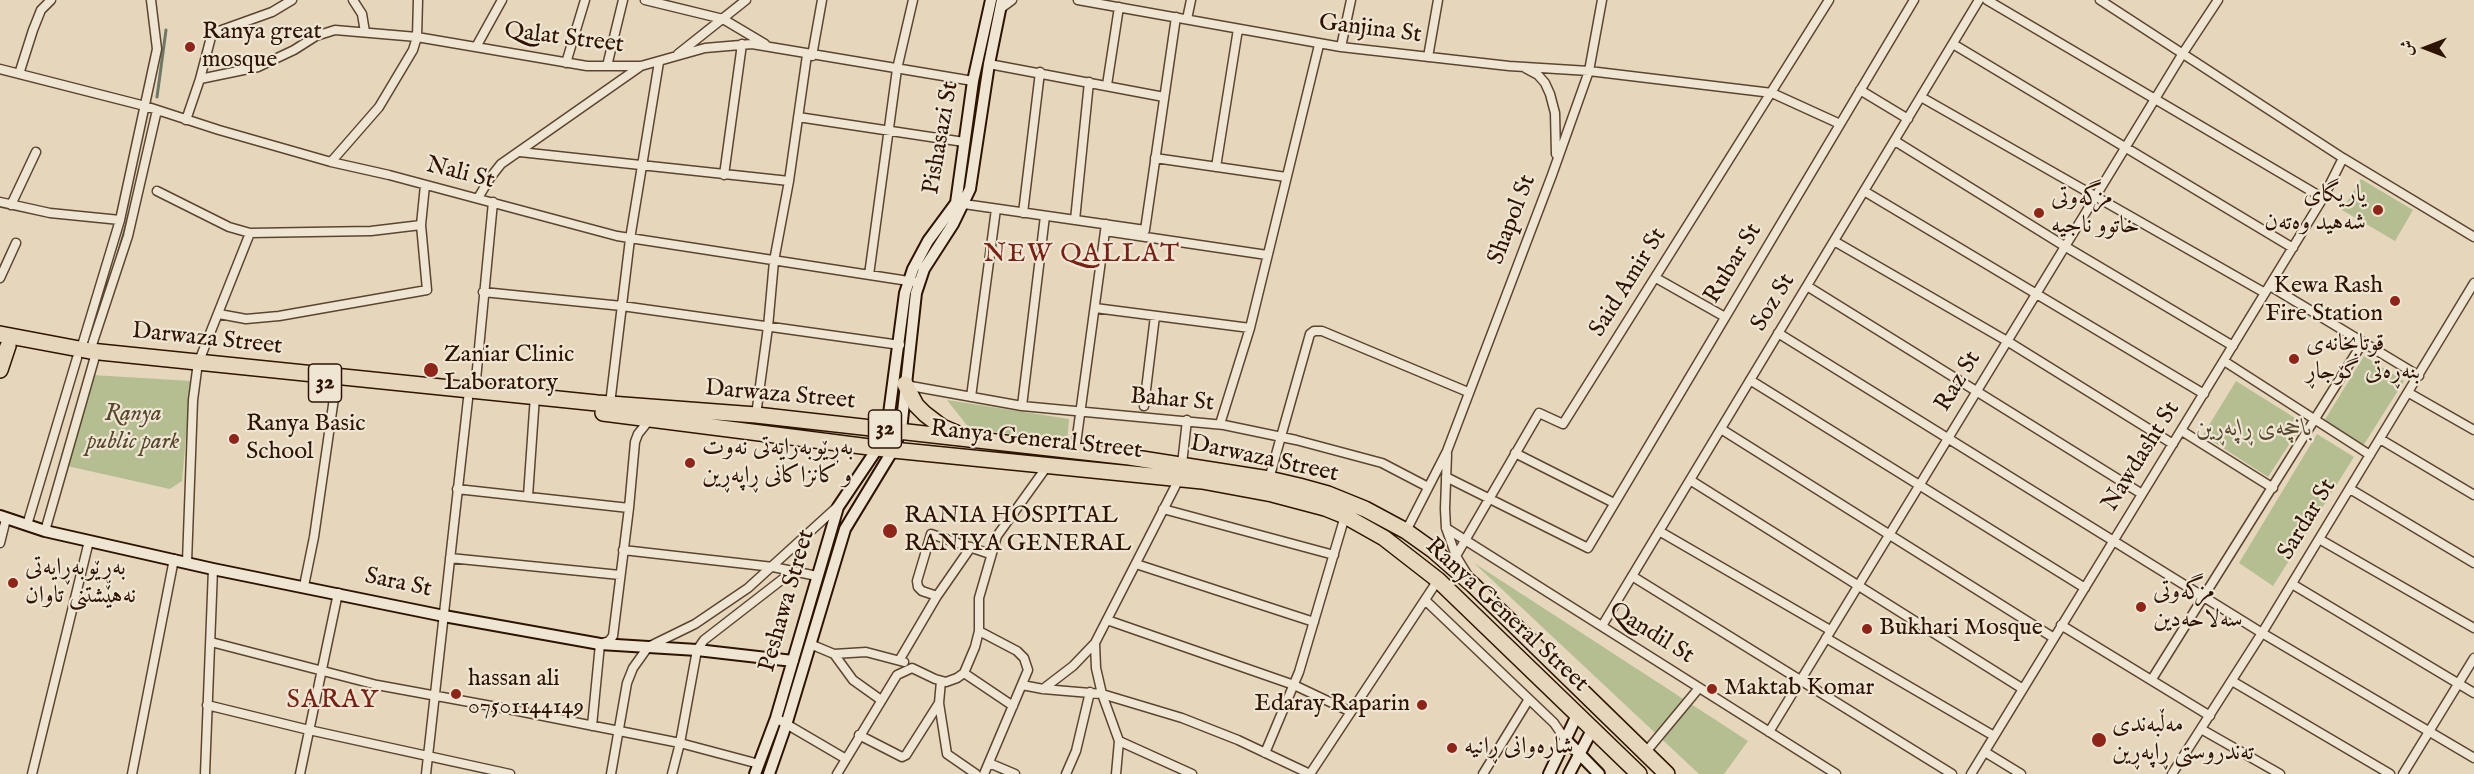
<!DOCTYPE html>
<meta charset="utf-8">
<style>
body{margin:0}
#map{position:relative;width:2474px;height:774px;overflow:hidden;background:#e6d7bc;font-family:"IM FELL English",Amiri,serif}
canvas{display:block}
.north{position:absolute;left:2396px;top:18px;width:60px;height:60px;-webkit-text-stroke:4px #efe5d3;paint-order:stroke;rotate:270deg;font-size:16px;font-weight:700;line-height:24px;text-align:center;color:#2e1400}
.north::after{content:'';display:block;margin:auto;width:21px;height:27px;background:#2e1400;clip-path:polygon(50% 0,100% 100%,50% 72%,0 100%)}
</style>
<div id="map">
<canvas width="2474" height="774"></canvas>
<div class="north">ش</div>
</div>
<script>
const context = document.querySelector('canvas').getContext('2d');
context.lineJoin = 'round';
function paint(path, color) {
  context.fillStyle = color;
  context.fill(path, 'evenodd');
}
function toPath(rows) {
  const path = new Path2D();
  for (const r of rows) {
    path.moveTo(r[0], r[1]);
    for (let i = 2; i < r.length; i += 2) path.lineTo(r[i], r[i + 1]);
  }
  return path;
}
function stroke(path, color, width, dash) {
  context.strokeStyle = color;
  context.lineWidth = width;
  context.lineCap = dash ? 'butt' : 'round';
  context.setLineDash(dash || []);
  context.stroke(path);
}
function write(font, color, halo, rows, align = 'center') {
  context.font = font + ' "IM FELL English",Amiri,serif';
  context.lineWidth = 4.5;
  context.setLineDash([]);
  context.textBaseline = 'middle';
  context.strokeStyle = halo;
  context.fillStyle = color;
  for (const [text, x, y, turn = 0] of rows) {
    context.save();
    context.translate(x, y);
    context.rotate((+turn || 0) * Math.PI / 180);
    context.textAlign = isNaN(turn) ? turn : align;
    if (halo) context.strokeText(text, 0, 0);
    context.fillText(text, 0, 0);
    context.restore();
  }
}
paint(toPath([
 [2361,179,2413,210,2395,241,2342,210],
 [2364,356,2404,381,2363,446,2324,421],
 [93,375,191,381,182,481,170,489,67,466],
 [2236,381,2303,423,2268,477,2203,435],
 [947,400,1069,419,1067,442,969,428],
 [2317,434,2354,457,2273,586,2239,563],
 [1474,563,1748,741,1724,774,1699,774]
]), '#b4be91');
stroke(toPath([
 [157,97,166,30],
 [118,254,130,212]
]), '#6c7868', 3);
const street = toPath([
 [353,0,362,14,365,32],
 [645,0,723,19,765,44],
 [1078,0,1341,47,1509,66,1589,71,1772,93,1840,124],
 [1987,0,2323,198],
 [2100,0,2343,158,2474,237],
 [1000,9,1012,0],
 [1187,19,1191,0],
 [1953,44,2293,248],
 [476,47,502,0],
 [1341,47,1351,0],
 [678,54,746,0],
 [812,56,822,0],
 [1428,57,1438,0],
 [566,63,585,0],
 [989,64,1164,97],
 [607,66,623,0],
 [1525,68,1538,75,1545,83,1550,94,1555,113,1556,154],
 [0,69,145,106,219,130,331,162,389,175,617,236,915,282],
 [19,74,33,30,41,10,51,0],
 [200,79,211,37,219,31,272,12,292,0],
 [1107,85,1119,7],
 [1860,90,1908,119],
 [1921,97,2265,293],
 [798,117,964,142],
 [186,120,200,79,258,67,294,50,316,36,335,30,417,37,587,66,641,66,705,48,752,44,973,81],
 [1895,141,2066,247,2233,346],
 [520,152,789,181],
 [1155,158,1286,177],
 [331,162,379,107,413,50,417,37,418,0],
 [1216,167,1238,29],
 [724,175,742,44],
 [157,191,229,227,250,233,371,231,421,225],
 [1864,191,2204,394],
 [478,198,490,178,501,164,641,66],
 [0,202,50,213,120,220],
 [957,203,1145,230,1176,17],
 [11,205,36,152],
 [1023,213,1040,72],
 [1075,220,1089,82],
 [1105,231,1267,255],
 [1834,241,2007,341,2173,444],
 [869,275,897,69,913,0],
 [0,278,16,243],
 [1656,278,1725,317],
 [1807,286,2142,494],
 [2270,286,2419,376],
 [483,292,622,306,900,345],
 [1095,308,1250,328],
 [219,314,246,319,279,316,427,290,421,225,425,185],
 [1778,333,2262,633,2474,758],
 [81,349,120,220,157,49,151,0],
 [90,351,128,236,157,110],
 [199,361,250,233],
 [2224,361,2370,455],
 [1750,380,2085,588],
 [905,385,1022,406,1224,425,1296,440,1382,463,1428,487],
 [475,390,493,202],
 [2409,393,2474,430],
 [971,397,996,209],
 [610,404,630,239,659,62],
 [1022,406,1045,216],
 [1144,406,1155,316],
 [756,415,768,327,774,261,789,181,807,55],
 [1220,424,1250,328,1319,45],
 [1721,429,2054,638],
 [2182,431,2273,488],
 [2380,439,2474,495],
 [1075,451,1106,224],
 [1515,453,1614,503],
 [1447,454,1445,509,1446,528,1456,556,1467,574],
 [1182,464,1187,420],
 [1446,477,1588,548,1914,0],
 [1269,479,1310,334,1314,331,1322,331,1468,392],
 [1690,480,2023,689],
 [457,489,629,508],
 [2350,489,2474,563],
 [528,496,535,396],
 [1163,509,1334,555],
 [27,525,77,358],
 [1446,528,1836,774],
 [45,531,94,360],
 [1406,531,1447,451,1552,175,1589,71,1602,0],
 [1659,531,1830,630],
 [2319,539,2474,628],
 [0,543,6,519],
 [623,550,773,567,817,576],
 [1456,556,1539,413,1563,424,1829,0],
 [450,558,620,575],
 [187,562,193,400,197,370],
 [1136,564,1314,622],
 [1632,576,1952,774],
 [2292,584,2474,693],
 [304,586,314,537,336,384],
 [937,596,922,591,918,587,917,581,931,534,990,554],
 [1425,600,1554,723,1565,739],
 [1107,620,1294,685,1351,712],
 [2061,625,2210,716],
 [1602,626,1979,0],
 [979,631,1017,651,1024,658,1028,670,984,774],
 [1826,638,1994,736],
 [211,642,377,685,513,710,680,743,759,764],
 [810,644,834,654,853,680,881,700],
 [834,654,866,652,904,662],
 [900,659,937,596,971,547],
 [964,673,1013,706],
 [2152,679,2363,342],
 [941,681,939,703,947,754,976,774],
 [2232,681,2390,774],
 [1022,685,1043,689,1102,694,1182,718,1238,740,1310,774],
 [1043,689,1073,666,1095,643],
 [207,705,309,730,510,774],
 [776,718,846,759],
 [592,726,600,644,609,641,613,636,629,508,635,442,638,434,650,419],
 [2201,729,2280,774],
 [1769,732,2183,53,2218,0],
 [859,735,902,757,906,755,939,703],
 [1119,741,1192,774],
 [1985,752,2021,774],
 [1265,753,1299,672,1345,516],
 [1645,753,1699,688],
 [989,763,1015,774],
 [32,774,89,541],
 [132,774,174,559],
 [205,774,213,569],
 [300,774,338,593],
 [426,774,468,399],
 [611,774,627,683,633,668,648,647,695,624,748,588,837,507],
 [672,774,680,743,697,650,704,640,793,571],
 [837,774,897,675,912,668,935,679,946,682,957,678,964,673,975,647,979,631,979,598,997,536,1048,465],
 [1066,774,1076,751,1090,692],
 [1116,774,1119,741,1102,694,1096,668,1095,643,1179,479],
 [1310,774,1438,580],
 [1483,774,1529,699],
 [1971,774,2323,198,2343,158],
 [2172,774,2262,633,2474,283],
 [2403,774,2474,658]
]);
const secondary = toPath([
 [0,516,45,531,213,569,444,616,600,644,697,650,793,661],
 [1565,739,1599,774],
 [755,774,776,718,838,507,881,443,887,429,905,293,913,269,928,241,956,203,973,81,991,0],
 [769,774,786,725,845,529,893,450,901,430,916,293,924,269,953,224,970,189,989,64,1002,0],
 [1549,774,1578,713],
 [1569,774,1593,728]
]);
const highway = toPath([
 [0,334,90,351,597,403,756,415,1129,457,1269,479,1299,486,1328,494,1365,509,1406,531,1434,551,1473,585,1667,774],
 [0,370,8,346],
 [905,384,916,405,925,414,942,427,956,433],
 [603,413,893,450,1202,481,1272,494,1325,508,1345,516,1384,538,1438,580,1639,774]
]);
stroke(street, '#5c452f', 11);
stroke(secondary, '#2e1400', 14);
stroke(highway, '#2e1400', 18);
stroke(street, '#efe5d3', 8);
stroke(secondary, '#efe5d3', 10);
stroke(highway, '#e6d7bc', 15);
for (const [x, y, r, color] of [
 [190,47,6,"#8f2418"],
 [2378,210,6,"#8f2418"],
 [2039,213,6,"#8f2418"],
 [2395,301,6,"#8f2418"],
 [2294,359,6,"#8f2418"],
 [431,370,8,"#8f2418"],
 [234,439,6,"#8f2418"],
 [690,463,6,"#8f2418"],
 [890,531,8,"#8f2418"],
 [13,583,6,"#8f2418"],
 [2141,607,6,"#8f2418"],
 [1867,629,6,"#8f2418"],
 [1712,689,6,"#8f2418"],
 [456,694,6,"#8f2418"],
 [1422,705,6,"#8f2418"],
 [2099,740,8,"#8f2418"],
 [1452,748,6,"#8f2418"]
]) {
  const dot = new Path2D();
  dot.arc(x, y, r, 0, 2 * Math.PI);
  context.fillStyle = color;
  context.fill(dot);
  stroke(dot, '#efe5d3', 2);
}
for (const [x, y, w] of [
 [325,383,33],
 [885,429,33]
]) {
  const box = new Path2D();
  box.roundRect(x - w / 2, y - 19, w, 38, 4.5);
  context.fillStyle = '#efe5d3';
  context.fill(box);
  stroke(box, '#2e1400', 1.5);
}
write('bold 22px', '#2e1400', null, [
 ["32",325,383],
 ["32",885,429]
]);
write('24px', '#2e1400', '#efe5d3', [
 ["Ganjina St",1370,30,7],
 ["Qalat Street",564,39,7],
 ["Pishasazi St",942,138,-80],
 ["Nali St",460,174,14],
 ["Shapol St",1513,220,-69],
 ["Rubar St",1734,264,-59],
 ["Said Amir St",1629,283,-58],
 ["Soz St",1774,303,-59],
 ["Darwaza Street",207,340,6],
 ["Raz St",1959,382,-59],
 ["Darwaza Street",780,396,5],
 ["Bahar St",1172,401,5],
 ["Ranya General Street",1036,441,6],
 ["Nawdasht St",2142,457,-58],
 ["Darwaza Street",1264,460,12],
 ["Sardar St",2308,520,-59],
 ["Sara St",398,584,12],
 ["Peshawa Street",788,601,-74],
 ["Ranya General Street",1506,616,43],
 ["Qandil St",1651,634,32]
]);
write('24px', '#2e1400', '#efe5d3', [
 ["Ranya great",202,33],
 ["mosque",202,61],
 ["یاریگای",2366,196,"right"],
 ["شەهید وەتەن",2366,224,"right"],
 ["مزگەوتی",2051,199],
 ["خاتوو ناجیە",2051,227],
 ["Kewa Rash",2383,287,"right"],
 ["Fire Station",2383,315,"right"],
 ["قوتابخانەی",2306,345],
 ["بنەڕەتی گۆجاڕ",2306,373],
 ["Zaniar Clinic",444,356],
 ["Laboratory",444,384],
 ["Ranya Basic",246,425],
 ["School",246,453],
 ["بەڕێوبەرایەتی نەوت",702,449],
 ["و کانزاکانی ڕاپەڕین",702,477],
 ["RANIA HOSPITAL",904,517],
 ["RANIYA GENERAL",904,545],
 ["بەڕێوبەڕایەتی",25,569],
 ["نەهێشتنی تاوان",25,597],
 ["مزگەوتی",2153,593],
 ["سەلاحەدین",2153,621],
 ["Bukhari Mosque",1879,629],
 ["hassan ali",468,680],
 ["07501144149",468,708],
 ["Maktab Komar",1724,689],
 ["Edaray Raparin",1410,705,"right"],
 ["مەڵبەندی",2112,726],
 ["تەندروستی ڕاپەڕین",2112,754],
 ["شارەوانی ڕانیە",1464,748]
], 'left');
write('italic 24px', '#56472c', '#efe5d3', [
 ["Ranya",133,415],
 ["public park",133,443],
 ["باخچەی ڕاپەڕین",2254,430]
]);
context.letterSpacing = '1.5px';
write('26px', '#7a1f14', '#efe5d3', [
 ["NEW QALLAT",1082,256],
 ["SARAY",333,702]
]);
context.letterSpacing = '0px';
</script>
